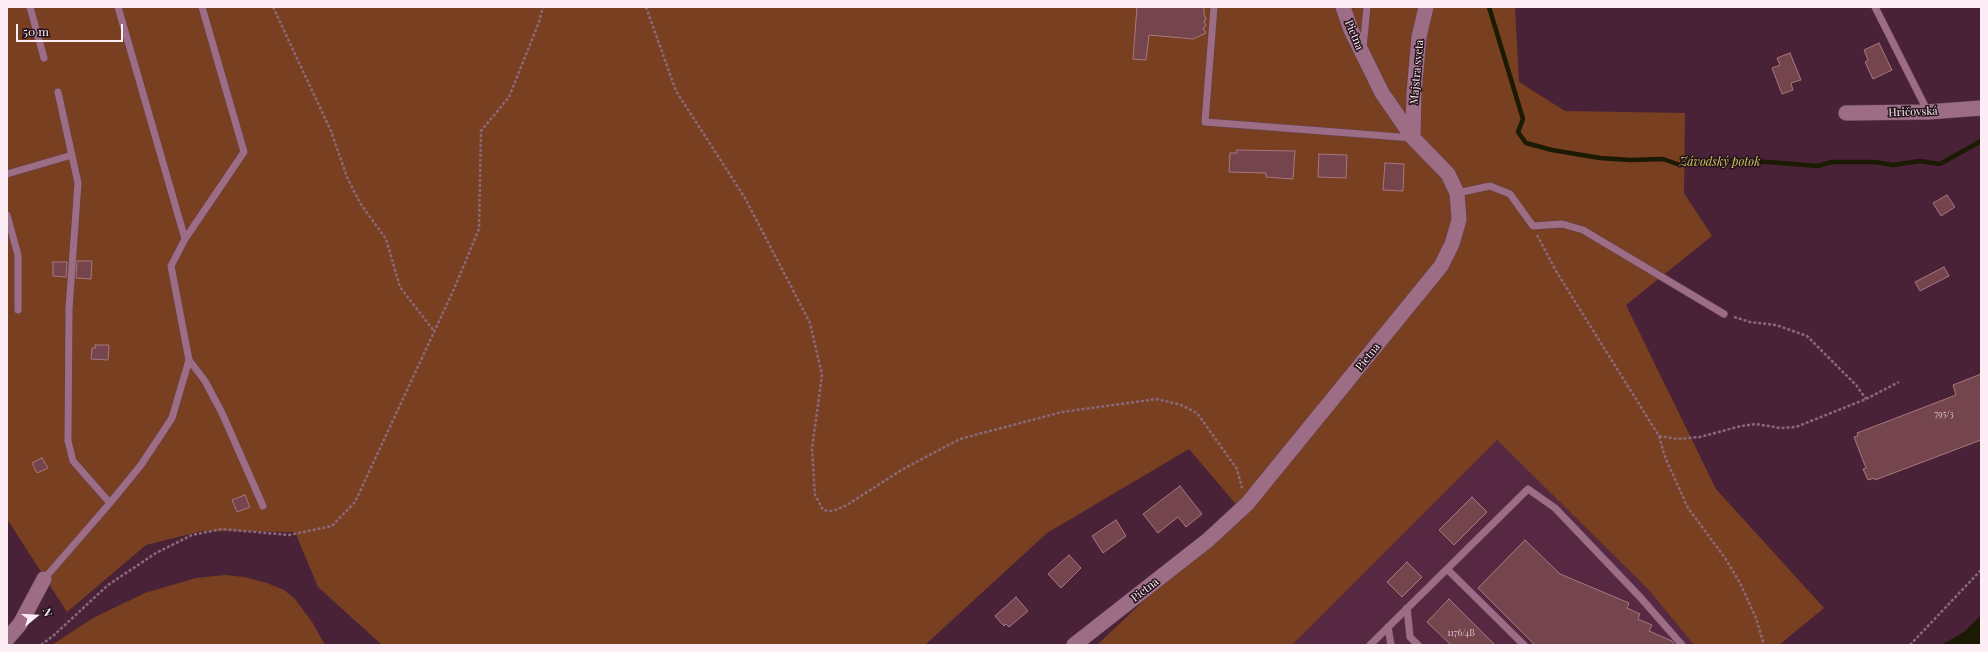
<!DOCTYPE html>
<meta charset="utf-8">
<style>
body{margin:0}
#map{position:relative;width:1988px;height:652px;overflow:hidden;background:#4a2238;font-family:"Playfair Display",serif}
canvas{display:block}
.frame{position:absolute;inset:0;border:8px solid #fdedf4;pointer-events:none}
.north{position:absolute;left:16px;top:596px;width:40px;height:40px;-webkit-text-stroke:3px #25131c;paint-order:stroke;rotate:72deg;font-size:11px;font-weight:700;line-height:16px;text-align:center;color:#fdedf4}
.north::after{content:'';display:block;margin:auto;width:14px;height:18px;background:#fdedf4;clip-path:polygon(50% 0,100% 100%,50% 72%,0 100%)}
.scale{position:absolute;left:16px;top:24px;width:107px;height:18px;box-sizing:border-box;border:2px solid #fdedf4;border-top:0;padding-left:5px;font-size:12px;line-height:14px;white-space:nowrap;color:#fdedf4;-webkit-text-stroke:3px #25131c;paint-order:stroke}
</style>
<div id="map">
<canvas width="1988" height="652"></canvas>
<div class="frame"></div>
<div class="north">N</div>
<div class="scale">50 m</div>
</div>
<script>
const context = document.querySelector('canvas').getContext('2d');
context.lineJoin = 'round';
function paint(path, color) {
  context.fillStyle = color;
  context.fill(path, 'evenodd');
}
function toPath(rows) {
  const path = new Path2D();
  for (const r of rows) {
    path.moveTo(r[0], r[1]);
    for (let i = 2; i < r.length; i += 2) path.lineTo(r[i], r[i + 1]);
  }
  return path;
}
function stroke(path, color, width, dash) {
  context.strokeStyle = color;
  context.lineWidth = width;
  context.lineCap = dash ? 'butt' : 'round';
  context.setLineDash(dash || []);
  context.stroke(path);
}
function write(font, color, halo, rows, align = 'center') {
  context.font = font + ' "Playfair Display",serif';
  context.lineWidth = 3;
  context.setLineDash([]);
  context.textBaseline = 'middle';
  context.strokeStyle = halo;
  context.fillStyle = color;
  for (const [text, x, y, turn = 0] of rows) {
    context.save();
    context.translate(x, y);
    context.rotate((+turn || 0) * Math.PI / 180);
    context.textAlign = isNaN(turn) ? turn : align;
    if (halo) context.strokeText(text, 0, 0);
    context.fillText(text, 0, 0);
    context.restore();
  }
}
paint(toPath([
 [1497,440,1649,590,1694,645,1292,645]
]), '#572842');
paint(toPath([
 [7,7,1515,7,1519,82,1565,111,1685,113,1684,193,1712,236,1626,305,1716,489,1824,608,1779,645,1694,645,1649,590,1497,440,1292,645,1097,645,1240,509,1189,449,1047,533,925,645,382,645,318,587,295,532,202,531,146,545,67,612,7,519],
 [225,575,244,577,267,583,284,590,295,599,312,622,325,645,52,645,93,618,145,593,196,578]
]), '#783f20');
paint(toPath([
 [1981,615,1981,645,1941,645,1964,632]
]), '#1b1a02');
stroke(toPath([
 [1489,7,1523,119,1518,132,1526,143,1552,150,1600,158,1630,160,1663,159,1680,165,1742,160,1818,166,1832,162,1875,162,1893,165,1920,161,1940,164,1981,141]
]), '#1b1a02', 4.5);
const building = toPath([
 [1137,7,1204,7,1204,13,1206,20,1204,21,1206,26,1203,28,1206,33,1193,39,1149,35,1146,60,1133,59,1137,7],
 [1879,43,1892,70,1873,79,1865,62,1868,60,1864,50,1879,43],
 [1790,53,1801,80,1791,83,1793,90,1782,94,1772,68,1780,65,1777,58,1790,53],
 [1237,150,1295,151,1293,179,1266,177,1266,173,1229,172,1230,153,1237,153,1237,150],
 [1319,154,1347,155,1346,178,1318,177,1319,154],
 [1385,163,1404,164,1403,191,1383,190,1385,163],
 [1947,195,1955,207,1941,216,1933,203,1947,195],
 [77,261,92,261,91,279,76,278,77,261],
 [53,262,67,262,66,277,53,276,53,262],
 [1944,267,1949,276,1920,291,1915,282,1944,267],
 [95,345,109,345,108,360,91,359,92,348,96,348,95,345],
 [1981,374,1981,440,1875,480,1874,478,1868,480,1863,469,1866,468,1854,437,1858,436,1857,433,1956,395,1953,385,1981,374],
 [42,458,48,468,37,473,32,463,42,458],
 [1180,486,1202,514,1186,527,1178,517,1158,533,1143,514,1180,486],
 [245,495,250,507,237,512,232,500,245,495],
 [1472,497,1487,512,1454,545,1439,530,1472,497],
 [1116,520,1126,536,1103,553,1092,536,1116,520],
 [1525,540,1560,574,1629,603,1627,608,1640,614,1638,619,1652,625,1649,631,1672,641,1675,645,1535,645,1478,588,1525,540],
 [1069,555,1081,568,1061,588,1048,574,1069,555],
 [1407,562,1422,577,1402,597,1387,582,1407,562],
 [1016,597,1028,611,1009,627,1006,624,1004,626,995,616,1016,597],
 [1449,599,1495,645,1451,645,1427,622,1449,599]
]);
paint(building, '#75454e');
stroke(building, '#aa767f', 1);
const lane = toPath([
 [30,7,44,58],
 [118,7,185,239],
 [1214,7,1205,122,1413,138],
 [1875,7,1928,112],
 [1363,48,1367,7],
 [58,92,78,183,69,309,68,441,73,461,110,503,141,465,172,418,189,360,171,266,185,239,244,152,202,7],
 [7,174,72,155],
 [1457,193,1490,186,1510,194,1533,226,1562,224,1583,230,1724,314],
 [7,215,18,255,18,310],
 [189,360,205,381,222,413,263,506],
 [1447,569,1524,645],
 [44,579,110,503],
 [1407,608,1410,637,1418,645],
 [1388,627,1391,645],
 [1370,645,1528,489,1555,508,1640,597,1682,645]
]);
const street = toPath([
 [1846,113,1928,112,1981,108],
 [1413,138,1414,93,1419,37,1426,7],
 [7,639,20,624,44,579],
 [1074,645,1208,540,1247,504,1441,266,1452,244,1459,220,1457,193,1448,174,1413,138,1382,93,1351,30,1343,7]
]);
stroke(lane, '#604052', 8);
stroke(street, '#604052', 16);
stroke(toPath([
 [273,7,331,131,347,177,360,203,386,239,400,287,434,331],
 [646,7,676,91,745,198,810,323,822,375,812,449,815,495,823,510,833,511,847,505,903,469,960,439,1062,412,1157,399,1181,405,1197,413,1237,469,1242,488],
 [1537,235,1556,271,1659,436,1677,439,1700,437,1741,426,1756,424,1780,428,1796,427,1866,399,1899,382],
 [1734,317,1750,322,1776,325,1807,336,1856,385,1866,399],
 [1659,436,1665,457,1688,508,1725,558,1740,583,1756,618,1764,645],
 [41,645,53,636,108,585,156,553,192,535,222,529,289,535,332,526,355,502,454,289,479,229,481,131,509,97,539,22,543,7],
 [1910,645,1981,570]
]), '#89697a', 2.5, [3, 2]);
stroke(lane, '#9c6d85', 7);
stroke(street, '#9c6d85', 15);
write('9px', '#dbc3ca', null, [
 ["795/3",1944,414],
 ["1176/4B",1461,633]
]);
write('11px', '#fdedf4', '#25131c', [
 ["Pietna",1354,35,67],
 ["Majstra sveta",1417,72,-85],
 ["Hričovská",1913,112,-2],
 ["Pietna",1368,357,-51],
 ["Pietna",1145,590,-38]
]);
write('italic 12px', '#ccc95b', '#25131c', [
 ["Závodský potok",1720,162]
]);
</script>
